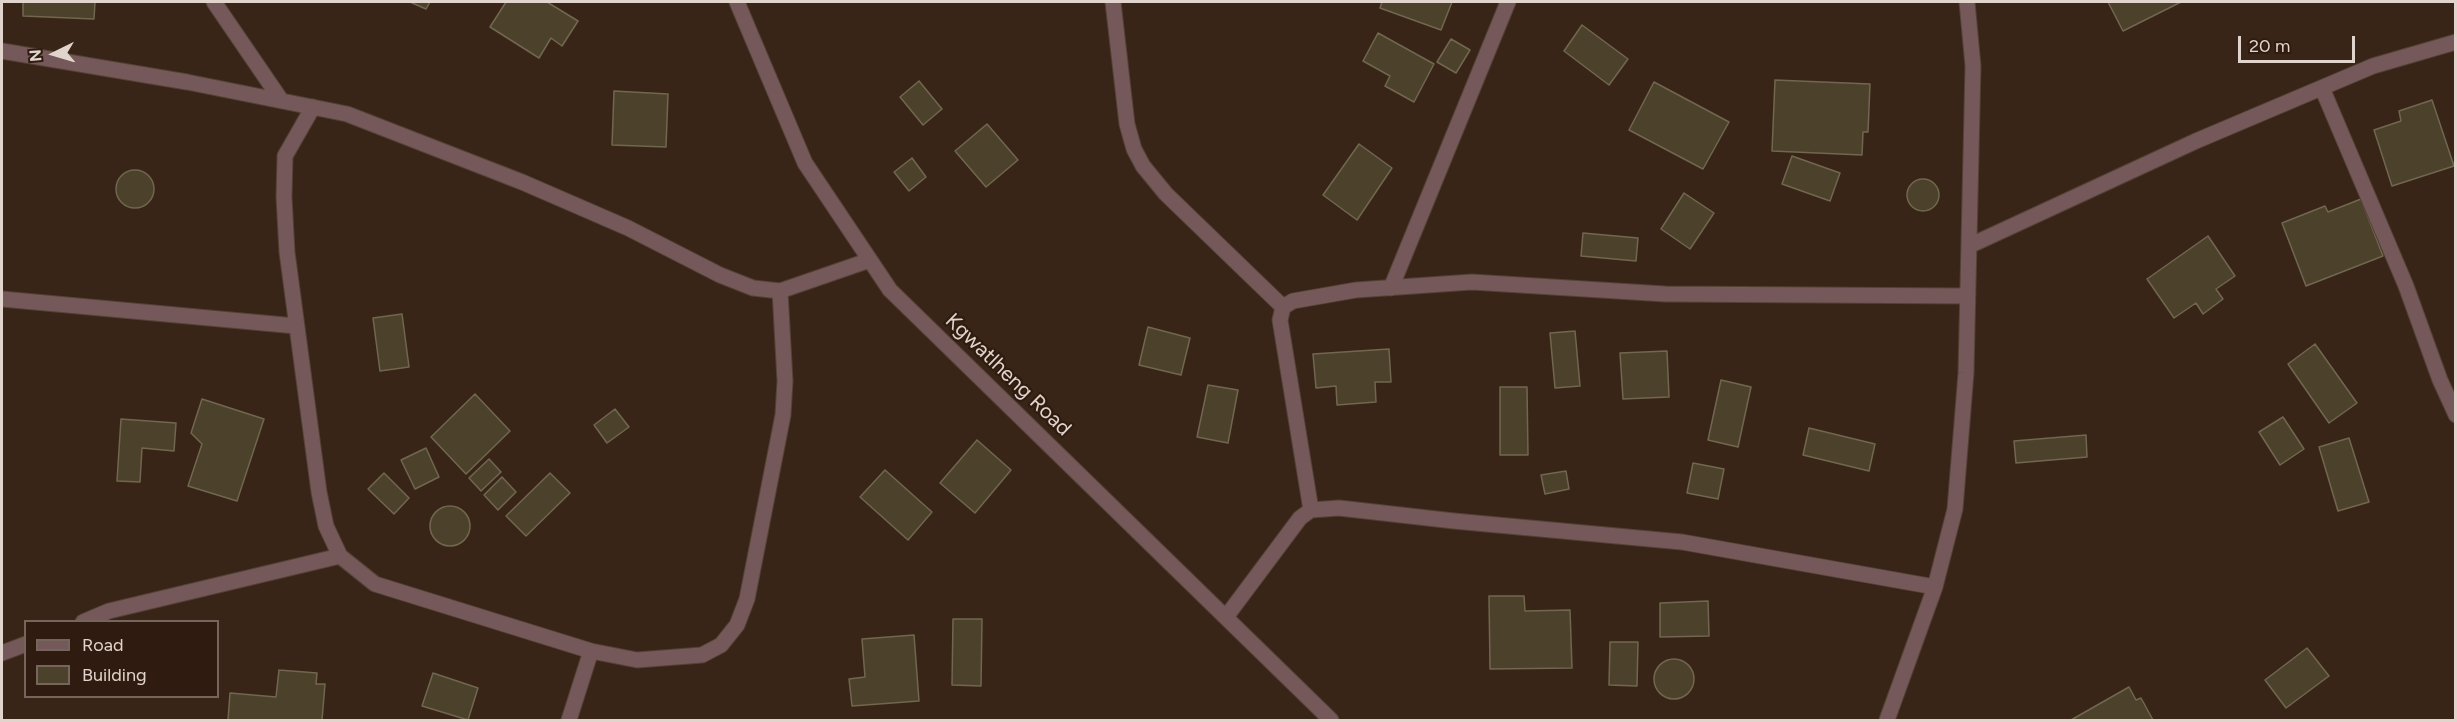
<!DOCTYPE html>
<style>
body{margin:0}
#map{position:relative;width:2457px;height:722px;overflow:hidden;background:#392518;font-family:Figtree,sans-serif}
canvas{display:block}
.frame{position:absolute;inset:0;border:3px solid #e1d4cc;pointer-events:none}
.legend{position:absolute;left:24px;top:620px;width:195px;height:78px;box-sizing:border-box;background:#2f1b0f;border:2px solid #76655b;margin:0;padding:8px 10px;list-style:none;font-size:18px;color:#e1d4cc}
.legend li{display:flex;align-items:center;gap:12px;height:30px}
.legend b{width:30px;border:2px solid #76655b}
.north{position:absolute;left:24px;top:24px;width:60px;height:60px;-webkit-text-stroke:4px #2f1b0f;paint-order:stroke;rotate:265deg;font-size:16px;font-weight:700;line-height:24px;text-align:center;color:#e1d4cc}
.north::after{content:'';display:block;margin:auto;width:21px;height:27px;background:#e1d4cc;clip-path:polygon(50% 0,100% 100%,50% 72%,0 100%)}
.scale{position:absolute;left:2238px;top:36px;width:117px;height:27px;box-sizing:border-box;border:3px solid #e1d4cc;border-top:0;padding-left:8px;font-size:18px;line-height:21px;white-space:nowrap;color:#e1d4cc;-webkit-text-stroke:4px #2f1b0f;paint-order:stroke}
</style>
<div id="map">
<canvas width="2457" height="722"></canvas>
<div class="frame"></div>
<ul class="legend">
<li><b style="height:8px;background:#755859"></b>Road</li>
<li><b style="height:16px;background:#4c422b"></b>Building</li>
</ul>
<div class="north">N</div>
<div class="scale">20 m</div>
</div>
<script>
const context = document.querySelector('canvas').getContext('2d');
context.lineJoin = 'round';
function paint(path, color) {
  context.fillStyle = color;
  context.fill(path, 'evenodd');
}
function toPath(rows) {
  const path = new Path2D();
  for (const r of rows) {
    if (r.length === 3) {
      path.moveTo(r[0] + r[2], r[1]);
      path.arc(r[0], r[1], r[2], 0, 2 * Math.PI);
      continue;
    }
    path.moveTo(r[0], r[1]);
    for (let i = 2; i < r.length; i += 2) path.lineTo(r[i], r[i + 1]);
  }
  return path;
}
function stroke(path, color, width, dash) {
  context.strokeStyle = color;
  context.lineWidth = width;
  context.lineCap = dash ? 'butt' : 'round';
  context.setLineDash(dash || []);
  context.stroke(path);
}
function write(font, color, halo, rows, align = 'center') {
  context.font = font + ' Figtree,sans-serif';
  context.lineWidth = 4.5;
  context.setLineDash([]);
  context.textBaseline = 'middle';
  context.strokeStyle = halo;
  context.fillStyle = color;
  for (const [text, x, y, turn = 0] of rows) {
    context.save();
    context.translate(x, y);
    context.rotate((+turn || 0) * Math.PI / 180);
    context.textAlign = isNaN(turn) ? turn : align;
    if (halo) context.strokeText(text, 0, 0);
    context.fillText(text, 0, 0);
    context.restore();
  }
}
const building = toPath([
 [23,2,95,2,94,19,23,16,23,2],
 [410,2,430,2,426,9,410,2],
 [506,2,547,2,578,21,562,46,551,38,539,58,490,27,506,2],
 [1382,2,1452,2,1441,30,1380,8,1382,2],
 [2108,2,2181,2,2123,31,2108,2],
 [1582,25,1628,59,1609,85,1564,51,1582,25],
 [1378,33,1434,64,1414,102,1385,86,1390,76,1363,61,1378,33],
 [1451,39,1470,50,1456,73,1437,62,1451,39],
 [1775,80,1870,84,1868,132,1863,132,1862,155,1772,151,1775,80],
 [919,81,942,109,923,125,900,97,919,81],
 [1654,82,1729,122,1703,169,1629,130,1654,82],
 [614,91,668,94,666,147,612,145,614,91],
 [2432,100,2454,166,2392,186,2374,130,2401,121,2399,111,2432,100],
 [987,124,1018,160,986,187,955,151,987,124],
 [1359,144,1392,168,1357,220,1323,195,1359,144],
 [1792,156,1840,173,1830,201,1782,184,1792,156],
 [912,158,926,177,909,191,894,172,912,158],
 [135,189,19],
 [1923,195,16],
 [1684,193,1714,213,1690,249,1661,229,1684,193],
 [2361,199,2383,256,2306,286,2282,223,2325,206,2328,212,2361,199],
 [1583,233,1638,238,1636,261,1581,256,1583,233],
 [2208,236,2235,276,2216,289,2223,299,2203,314,2196,303,2174,318,2147,279,2208,236],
 [402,314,409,367,380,371,373,318,402,314],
 [1148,327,1190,338,1181,375,1139,365,1148,327],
 [1575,331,1580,386,1555,388,1550,333,1575,331],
 [2315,344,2357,403,2329,423,2288,364,2315,344],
 [1389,349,1391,382,1375,382,1376,402,1337,405,1336,386,1316,388,1313,354,1389,349],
 [1667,351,1669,397,1623,399,1620,353,1667,351],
 [1721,380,1751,387,1738,447,1708,440,1721,380],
 [1208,385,1238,390,1228,443,1197,437,1208,385],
 [1500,387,1527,387,1528,455,1500,455,1500,387],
 [475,394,510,431,466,474,431,437,475,394],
 [202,399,264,419,237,501,188,486,202,444,191,433,202,399],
 [615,409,629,427,607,443,594,425,615,409],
 [2283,417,2304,449,2280,465,2259,432,2283,417],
 [121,419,176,423,174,451,142,448,140,482,117,481,121,419],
 [1809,428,1875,444,1869,471,1803,455,1809,428],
 [2086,435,2087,457,2016,463,2014,441,2086,435],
 [2349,438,2369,502,2338,511,2319,447,2349,438],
 [977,440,1011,470,975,513,940,483,977,440],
 [426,448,439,477,415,489,401,460,426,448],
 [489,459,501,472,481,491,469,478,489,459],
 [1693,463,1724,469,1718,499,1687,493,1693,463],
 [885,470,932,512,908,540,860,497,885,470],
 [1566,471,1569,489,1545,494,1541,475,1566,471],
 [384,473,409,498,394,514,368,489,384,473],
 [550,473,570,493,526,536,506,516,550,473],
 [502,477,516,492,498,510,484,495,502,477],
 [450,526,20],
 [1489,596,1524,596,1525,611,1570,610,1572,668,1490,669,1489,596],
 [1708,601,1709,636,1660,637,1660,603,1708,601],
 [953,619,982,619,981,686,952,685,953,619],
 [914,635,919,701,852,706,849,679,865,677,862,639,914,635],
 [1610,642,1638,642,1637,686,1609,685,1610,642],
 [2307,648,2329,676,2286,708,2265,680,2307,648],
 [1674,679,20],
 [279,670,317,673,316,684,325,684,322,720,228,720,230,693,276,697,279,670],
 [433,673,478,688,468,720,422,706,433,673],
 [2129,687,2136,700,2141,698,2153,720,2071,720,2129,687]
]);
paint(building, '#4c422b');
stroke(building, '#71674f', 1.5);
const minor = toPath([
 [214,2,281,100],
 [737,2,805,163,890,290,1331,720],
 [1113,2,1127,124,1134,149,1143,166,1166,194,1283,307],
 [2,51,187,82,347,114,522,182,628,228,720,275,753,288,780,291,870,260],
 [2322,88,2406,286,2440,380,2456,415],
 [313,107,285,156,284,197,287,252,319,492,326,526,340,556,375,584,591,651],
 [1969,246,2196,141,2373,66,2456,42],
 [1391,288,1508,2],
 [2,299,296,326],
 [1311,510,1280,320,1283,307,1293,301,1356,290,1472,282,1665,294,1967,296],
 [1226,617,1300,518,1311,510,1339,508,1454,521,1682,542,1935,587],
 [83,622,109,611,340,556],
 [2,653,26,644],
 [569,720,591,651,637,660,702,655,721,645,737,625,747,599,783,415,785,381,780,291],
 [1887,720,1935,587,1955,509,1966,373,1973,66,1967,2]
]);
stroke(minor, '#544135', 17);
stroke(minor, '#755859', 15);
write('21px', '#e1d4cc', '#2f1b0f', [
 ["Kgwatlheng Road",1008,375,44]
]);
</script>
